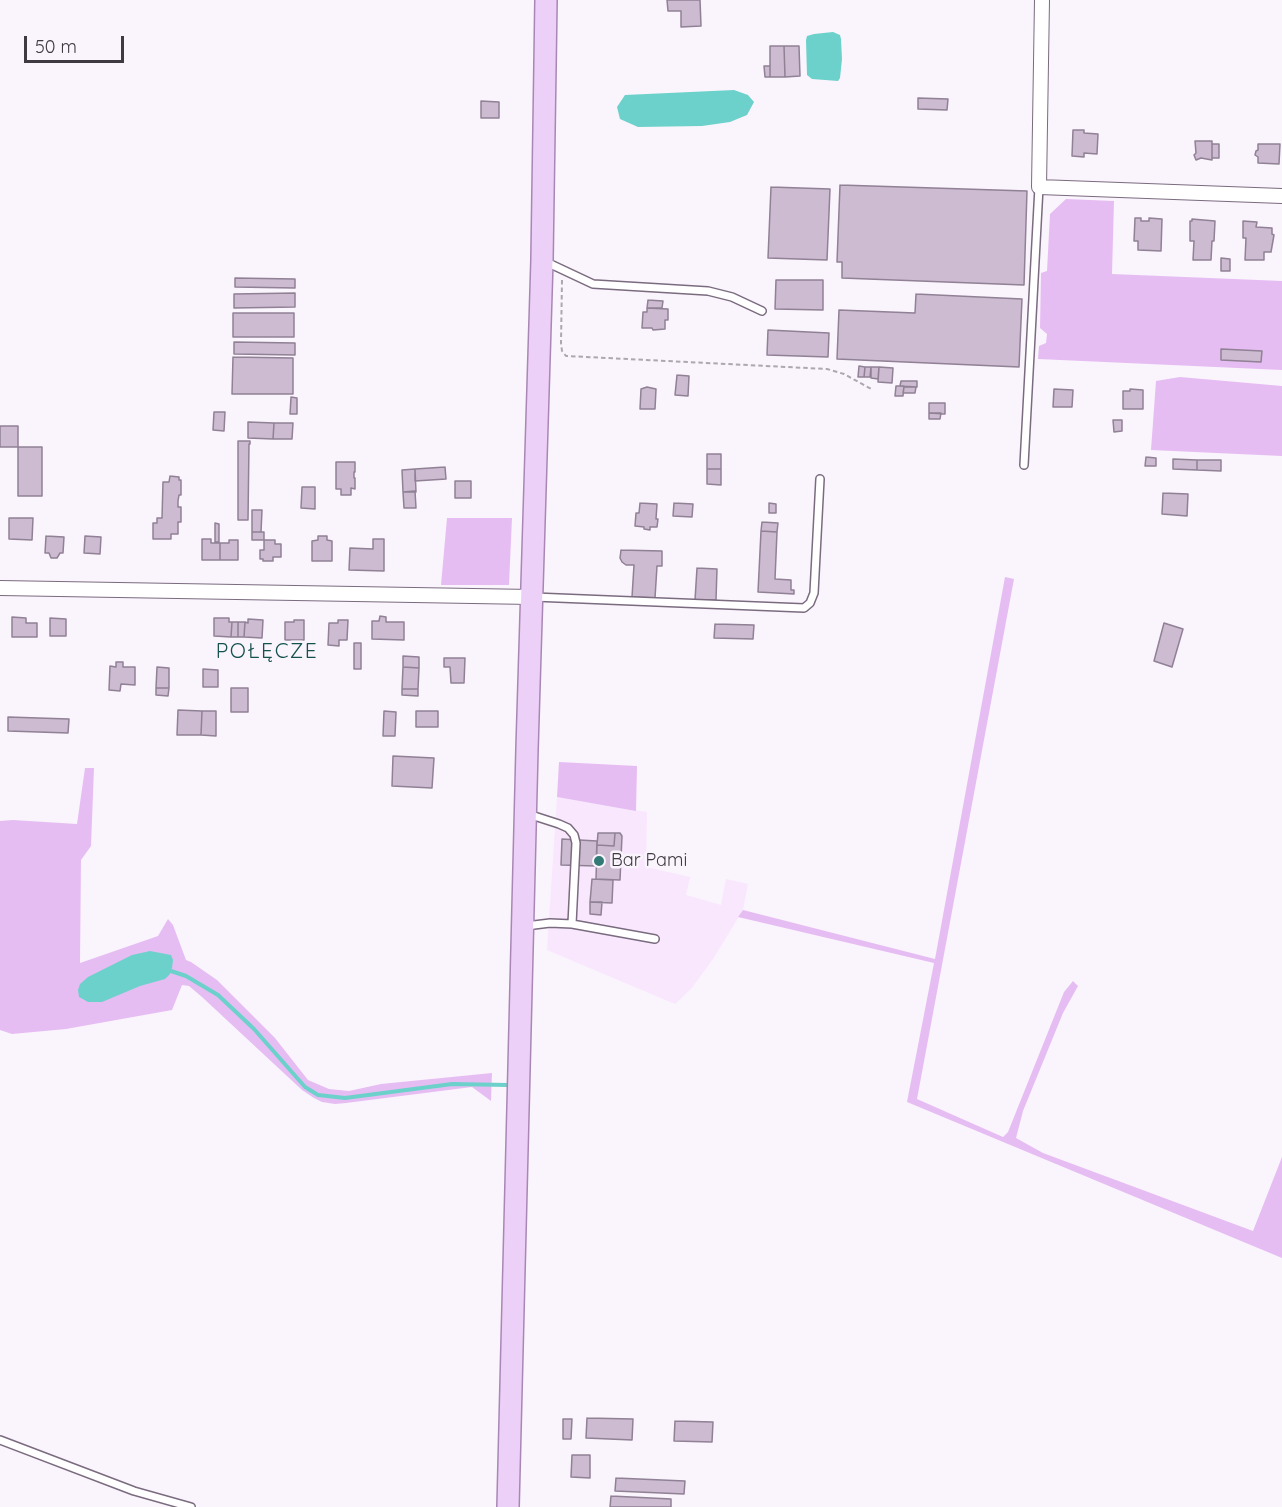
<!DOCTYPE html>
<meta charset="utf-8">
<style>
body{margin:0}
#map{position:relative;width:1282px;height:1507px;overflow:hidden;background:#faf4fd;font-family:Quicksand,sans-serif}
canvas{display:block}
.scale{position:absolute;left:24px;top:36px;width:100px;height:27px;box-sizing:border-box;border:3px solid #3f3942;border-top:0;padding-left:8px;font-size:18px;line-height:21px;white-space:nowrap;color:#3f3942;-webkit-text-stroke:4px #faf4fd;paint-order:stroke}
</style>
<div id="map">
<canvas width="1282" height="1507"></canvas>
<div class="scale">50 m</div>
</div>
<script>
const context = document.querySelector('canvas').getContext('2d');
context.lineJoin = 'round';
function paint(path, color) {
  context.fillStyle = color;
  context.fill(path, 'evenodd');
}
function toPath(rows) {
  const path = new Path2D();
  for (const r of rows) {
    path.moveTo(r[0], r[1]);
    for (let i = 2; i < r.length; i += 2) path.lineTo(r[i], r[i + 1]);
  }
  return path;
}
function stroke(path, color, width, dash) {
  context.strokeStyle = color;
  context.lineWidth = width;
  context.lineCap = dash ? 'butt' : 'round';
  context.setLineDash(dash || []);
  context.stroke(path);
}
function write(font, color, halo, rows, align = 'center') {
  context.font = font + ' Quicksand,sans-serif';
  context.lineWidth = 5;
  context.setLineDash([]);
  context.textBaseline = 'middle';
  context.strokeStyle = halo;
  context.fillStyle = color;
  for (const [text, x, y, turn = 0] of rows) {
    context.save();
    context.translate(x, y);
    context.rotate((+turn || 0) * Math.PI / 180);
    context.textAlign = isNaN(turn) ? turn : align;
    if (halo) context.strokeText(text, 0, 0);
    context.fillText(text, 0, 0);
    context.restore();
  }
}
paint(toPath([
 [557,797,647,812,646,867,690,877,686,895,721,905,726,879,748,884,743,910,713,959,691,989,675,1004,547,950]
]), '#f9e7fe');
paint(toPath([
 [1066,199,1114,201,1112,274,1282,281,1282,370,1038,359,1039,346,1046,343,1047,334,1040,328,1041,273,1047,271,1050,214],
 [1180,377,1282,386,1282,456,1151,450,1156,381],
 [447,518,512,518,509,585,441,585],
 [1005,577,1014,579,917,1099,1003,1137,1008,1132,1064,992,1073,981,1078,986,1063,1013,1023,1111,1016,1138,1043,1153,1253,1231,1282,1157,1282,1258,907,1102,934,963,738,917,743,910,935,959],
 [559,762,637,766,636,811,557,797],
 [85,768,94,768,91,846,81,860,80,963,158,936,168,919,173,925,186,960,191,962,217,980,275,1038,308,1080,329,1089,349,1091,381,1084,492,1073,491,1101,472,1087,346,1103,335,1104,322,1102,314,1098,302,1090,202,997,189,986,182,985,172,1010,66,1029,12,1034,0,1030,0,821,13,820,77,824]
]), '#e6bdf3');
paint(toPath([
 [833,32,840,35,841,39,842,59,840,78,838,81,812,79,807,75,806,40,807,36,814,34],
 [734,90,748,95,754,102,747,115,730,122,702,126,638,127,620,119,617,107,625,95],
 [150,951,171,955,173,960,172,968,170,974,165,979,140,986,102,1002,88,1002,79,997,78,990,80,984,88,977,132,955]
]), '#6cd1ca');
stroke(toPath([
 [171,971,186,976,218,995,254,1029,305,1087,318,1095,345,1098,452,1084,508,1085]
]), '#6cd1ca', 4);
const building = toPath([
 [667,0,700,0,701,26,681,27,681,11,668,11,667,0],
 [770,46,784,46,785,77,770,77,770,46],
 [784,46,799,46,800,76,785,77,784,46],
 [764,66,770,66,770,77,765,77,764,66],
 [918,98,948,99,947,110,918,109,918,98],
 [481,101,499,102,499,118,481,118,481,101],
 [1073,130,1084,130,1084,133,1098,134,1097,154,1084,153,1084,157,1072,156,1073,130],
 [1195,141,1212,141,1212,160,1201,158,1196,160,1194,155,1196,153,1195,141],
 [1212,144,1219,144,1219,158,1212,158,1212,144],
 [1258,144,1280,144,1279,164,1258,163,1258,157,1255,155,1256,151,1258,150,1258,144],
 [840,185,1027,191,1024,285,842,278,842,262,837,262,840,185],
 [771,187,830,189,827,260,768,258,771,187],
 [1135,218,1141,218,1141,221,1149,221,1149,218,1162,219,1161,251,1138,250,1138,241,1134,241,1135,218],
 [1192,219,1215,221,1214,241,1212,241,1211,260,1193,260,1194,241,1190,241,1190,221,1192,221,1192,219],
 [1243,221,1257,222,1256,227,1272,228,1272,234,1274,235,1271,252,1264,252,1264,260,1245,260,1246,238,1243,238,1243,221],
 [1221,258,1230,259,1230,271,1221,271,1221,258],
 [235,278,295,279,295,288,235,287,235,278],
 [776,280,823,280,823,310,775,309,776,280],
 [295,293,295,307,234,308,234,294,295,293],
 [916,294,1022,299,1019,367,837,359,839,310,915,313,916,294],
 [648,300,663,301,662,308,647,308,648,300],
 [647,308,668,309,668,320,665,320,665,329,653,330,652,328,642,328,643,312,647,312,647,308],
 [233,313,294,313,294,337,233,337,233,313],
 [768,330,829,333,828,357,767,355,768,330],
 [234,342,295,343,295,355,234,354,234,342],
 [1221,349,1262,351,1261,362,1221,360,1221,349],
 [233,357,293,358,293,394,232,394,233,357],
 [859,366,865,367,864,377,858,377,859,366],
 [865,367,871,367,870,377,864,377,865,367],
 [871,367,879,367,878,379,871,378,871,367],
 [879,367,893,368,892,383,878,382,879,367],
 [677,375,689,376,688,396,675,395,677,375],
 [901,381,917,381,917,387,900,386,901,381],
 [896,386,904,386,903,396,895,396,896,386],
 [647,387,656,389,655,409,640,409,641,389,647,387],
 [904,387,916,387,915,393,903,393,904,387],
 [1054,389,1073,390,1072,407,1053,407,1054,389],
 [1130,389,1143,390,1143,409,1123,409,1123,391,1130,391,1130,389],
 [291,397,297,398,297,414,290,414,291,397],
 [929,403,945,403,945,414,929,413,929,403],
 [214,412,225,412,224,431,213,430,214,412],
 [929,413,941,413,940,419,929,419,929,413],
 [1113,420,1122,420,1122,431,1114,432,1113,420],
 [248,422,274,423,273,439,248,438,248,422],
 [274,423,293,423,292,439,273,439,274,423],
 [0,426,18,426,18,447,0,447,0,426],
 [238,441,250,441,250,444,249,444,248,520,238,520,238,441],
 [18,447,42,447,42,496,18,496,18,447],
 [707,454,721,454,721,469,707,469,707,454],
 [1146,457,1156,458,1156,466,1145,466,1146,457],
 [1173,459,1197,460,1197,470,1173,469,1173,459],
 [1197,460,1221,460,1221,471,1197,470,1197,460],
 [336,462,355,462,355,472,354,472,354,478,355,478,355,489,351,488,351,495,341,495,341,489,336,489,336,462],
 [445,467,446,479,415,481,415,469,445,467],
 [415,469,416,492,403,492,402,470,415,469],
 [707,469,721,469,721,485,707,484,707,469],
 [170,476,179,477,179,480,181,480,181,495,179,495,178,501,178,507,181,507,181,522,178,522,178,534,171,534,171,539,153,539,153,523,157,523,157,518,162,518,163,482,169,482,170,476],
 [455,481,471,481,471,498,455,498,455,481],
 [302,487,315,487,315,509,301,508,302,487],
 [415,491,416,508,404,508,403,492,415,491],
 [1163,493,1188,494,1187,516,1162,514,1163,493],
 [640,503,657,504,656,519,658,519,657,527,650,527,650,530,644,529,644,527,635,526,636,513,639,513,640,503],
 [674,503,693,504,692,517,673,516,674,503],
 [769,503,776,504,776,513,769,513,769,503],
 [252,510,262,510,261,532,252,532,252,510],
 [9,518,33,518,32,540,9,539,9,518],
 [762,522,778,523,777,532,761,531,762,522],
 [215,523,219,524,219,542,215,542,215,523],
 [761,531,777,532,775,579,791,580,791,590,794,590,794,594,758,592,761,531],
 [252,532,264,532,264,540,252,540,252,532],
 [46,536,64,537,63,553,60,553,57,558,51,558,49,553,45,553,46,536],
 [85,536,101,537,100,554,84,553,85,536],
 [318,536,327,536,327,540,332,541,332,561,312,561,312,541,318,540,318,536],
 [202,539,211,539,211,543,220,543,220,560,202,560,202,539],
 [373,539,384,539,384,571,349,570,350,548,373,549,373,539],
 [229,540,238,540,238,560,220,560,220,543,229,543,229,540],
 [264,540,275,540,275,544,281,544,281,557,273,557,273,561,263,561,263,559,260,559,260,550,264,550,264,540],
 [621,550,662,551,662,566,657,566,655,598,632,597,634,565,626,565,622,562,620,558,621,550],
 [697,568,717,569,716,600,695,600,697,568],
 [380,616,386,617,386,622,404,622,404,640,372,639,372,621,379,621,380,616],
 [12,617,26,618,26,623,37,623,37,637,12,637,12,617],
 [50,618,66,619,66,636,50,636,50,618],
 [214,618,229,618,229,622,232,622,231,637,214,636,214,618],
 [248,619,263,620,262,638,244,637,245,622,248,623,248,619],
 [294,620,304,620,304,640,285,640,285,622,294,622,294,620],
 [338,620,348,620,347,640,339,640,339,646,328,645,329,623,338,623,338,620],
 [232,622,238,622,238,637,231,637,232,622],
 [238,622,245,622,244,637,238,637,238,622],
 [1164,623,1183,629,1172,667,1154,661,1164,623],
 [715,624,754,625,753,639,714,638,715,624],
 [354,643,361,643,361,669,354,669,354,643],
 [403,656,419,657,419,668,403,667,403,656],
 [444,658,465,658,464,683,451,683,450,667,444,667,444,658],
 [116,662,123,662,123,667,135,667,135,685,121,684,120,691,109,690,110,666,116,667,116,662],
 [157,667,169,668,169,688,156,688,157,667],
 [403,667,419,668,418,689,402,689,403,667],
 [203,669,218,670,218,687,203,687,203,669],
 [156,688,169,688,168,696,156,695,156,688],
 [231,688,248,688,248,712,231,712,231,688],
 [402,689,418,689,418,696,402,695,402,689],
 [178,710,202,711,201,735,177,735,178,710],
 [202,711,216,711,216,736,201,735,202,711],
 [384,711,396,712,395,736,383,736,384,711],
 [416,711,438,711,438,727,416,727,416,711],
 [8,717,69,719,68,733,8,731,8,717],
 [393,756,434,758,432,788,392,786,393,756],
 [598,833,615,833,614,846,597,845,598,833],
 [615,833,620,833,622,836,620,880,596,879,597,845,614,846,615,833],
 [562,839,597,841,596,866,561,865,562,839],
 [592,879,613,880,612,903,590,902,592,879],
 [590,902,602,902,601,915,590,914,590,902],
 [587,1418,633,1419,632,1440,586,1438,587,1418],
 [563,1419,572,1419,571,1439,563,1439,563,1419],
 [675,1421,713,1422,712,1442,674,1441,675,1421],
 [572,1455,590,1455,590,1478,571,1477,572,1455],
 [616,1478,685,1481,684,1494,615,1491,616,1478],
 [611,1496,671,1499,671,1507,610,1507,611,1496]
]);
paint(building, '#ccbbd1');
stroke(building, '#908195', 1.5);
const service = toPath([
 [544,261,593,284,708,291,732,297,762,311],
 [1024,465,1039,187],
 [534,597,804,608,810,603,814,593,820,479],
 [572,924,655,939],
 [526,926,550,923,572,924,576,843,574,835,568,828,559,824,528,814],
 [0,1440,134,1491,191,1507]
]);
const minor = toPath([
 [1042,0,1039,187,1282,196],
 [0,588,532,597]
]);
const primary = toPath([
 [508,1507,527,749,542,260,546,0]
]);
stroke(service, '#7a6b7f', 10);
stroke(minor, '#7a6b7f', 16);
stroke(primary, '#a887b4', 24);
stroke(toPath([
 [562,280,561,343,562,351,566,356,827,369,844,374,873,390]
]), '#ada7b0', 2, [4.5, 3]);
stroke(service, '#fff', 7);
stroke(minor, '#fff', 14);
stroke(primary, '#edd0f7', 21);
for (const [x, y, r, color] of [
 [599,861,6,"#327a75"]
]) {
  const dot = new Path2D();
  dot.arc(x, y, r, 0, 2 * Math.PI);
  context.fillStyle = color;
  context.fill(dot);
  stroke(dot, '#faf4fd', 2);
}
write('18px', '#3f3942', '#faf4fd', [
 ["Bar Pami",611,861]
], 'left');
context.letterSpacing = '1.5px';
write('21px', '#15514d', '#faf4fd', [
 ["POŁĘCZE",267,652]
]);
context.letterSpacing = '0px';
</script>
